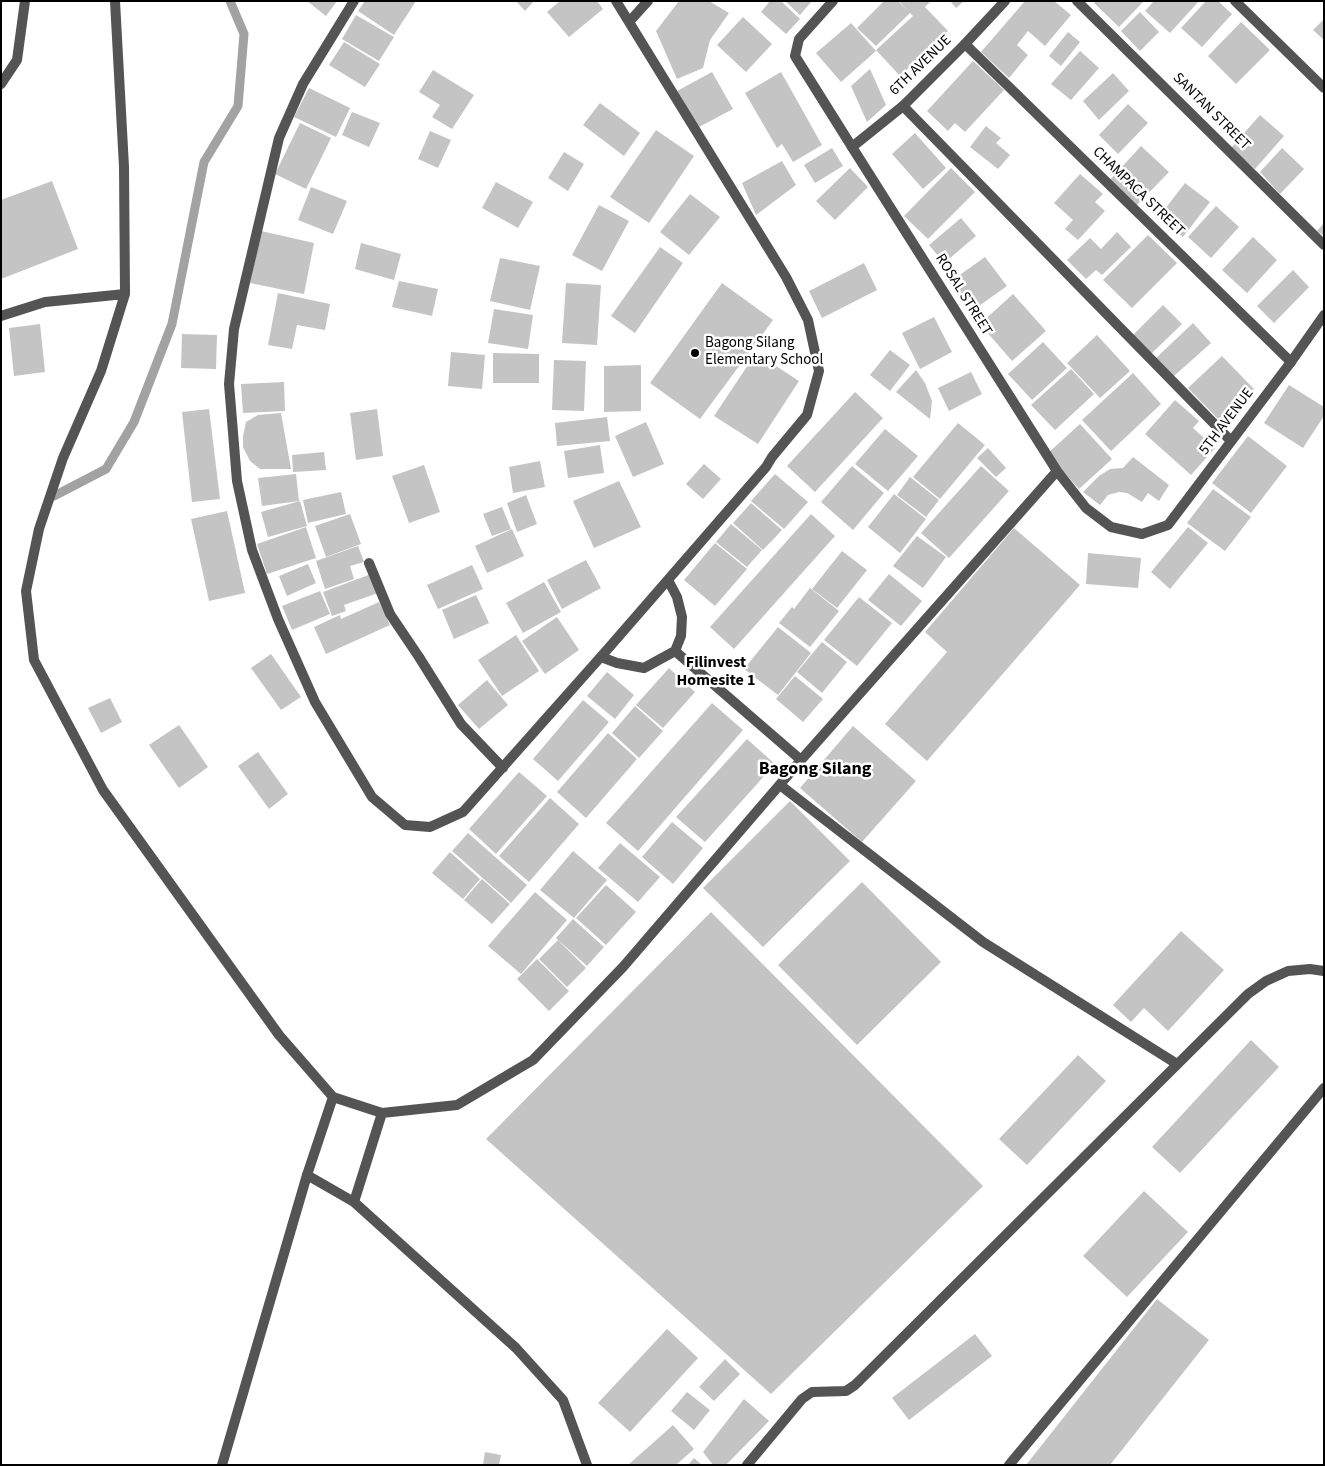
<!DOCTYPE html>
<style>
body{margin:0}
#map{position:relative;width:1325px;height:1466px;overflow:hidden;background:#fff;font-family:"Source Sans 3",sans-serif}
canvas{display:block}
.frame{position:absolute;inset:0;border:2px solid #000;pointer-events:none}
</style>
<div id="map">
<canvas width="1325" height="1466"></canvas>
<div class="frame"></div>
</div>
<script>
const context = document.querySelector('canvas').getContext('2d');
context.lineJoin = 'round';
function toPath(rows) {
  const path = new Path2D();
  for (const r of rows) {
    path.moveTo(r[0], r[1]);
    for (let i = 2; i < r.length; i += 2) path.lineTo(r[i], r[i + 1]);
  }
  return path;
}
function stroke(path, color, width, dash) {
  context.strokeStyle = color;
  context.lineWidth = width;
  context.lineCap = dash ? 'butt' : 'round';
  context.setLineDash(dash || []);
  context.stroke(path);
}
function paint(path, color) {
  context.fillStyle = color;
  context.fill(path, 'evenodd');
}
function write(font, color, halo, rows, align = 'center') {
  context.font = font + ' "Source Sans 3",sans-serif';
  context.lineWidth = 5;
  context.setLineDash([]);
  context.textBaseline = 'middle';
  context.strokeStyle = halo;
  context.fillStyle = color;
  for (const [text, x, y, turn = 0] of rows) {
    context.save();
    context.translate(x, y);
    context.rotate((+turn || 0) * Math.PI / 180);
    context.textAlign = isNaN(turn) ? turn : align;
    if (halo) context.strokeText(text, 0, 0);
    context.fillText(text, 0, 0);
    context.restore();
  }
}
stroke(toPath([
 [54,496,106,469,134,422,172,324,204,162,238,106,244,34,230,1]
]), '#a2a2a2', 9);
paint(toPath([
 [307,1,337,1,326,16],
 [365,1,416,1,394,35,358,11],
 [516,1,534,1,525,11],
 [560,1,597,1,603,9,569,37,547,12],
 [679,1,709,1,729,13,710,40,703,68,677,79,656,31],
 [770,1,781,1,800,19,786,34,761,12],
 [785,1,812,1,800,15],
 [884,1,898,1,907,10,899,1,931,1,925,7,948,31,900,76,876,50,913,16,910,13,876,46,857,28],
 [950,1,964,1,956,8],
 [1025,1,1054,1,1071,15,1045,46,1028,31,1017,45,1028,55,1009,78,981,52],
 [1096,1,1144,1,1119,27,1094,3],
 [1154,1,1199,1,1170,33,1145,11],
 [1206,1,1218,1,1232,14,1202,47,1181,28],
 [1140,12,1159,32,1140,51,1121,31],
 [356,15,394,37,379,61,342,39],
 [743,17,772,44,746,72,717,45],
 [1324,19,1324,40,1313,30],
 [1241,22,1270,50,1236,84,1208,56],
 [851,23,876,51,841,82,816,53],
 [1068,32,1080,42,1061,66,1049,56],
 [344,42,380,64,365,87,329,65],
 [1080,51,1099,68,1071,100,1051,84],
 [973,61,1004,90,965,132,955,123,948,131,927,111],
 [870,69,886,105,867,122,851,86],
 [433,70,474,95,452,129,432,117,440,105,419,92],
 [712,72,733,109,697,128,677,91],
 [781,72,822,145,793,162,782,144,777,148,745,93],
 [1113,73,1129,91,1099,120,1083,101],
 [309,88,350,108,336,137,294,117],
 [600,103,640,133,624,156,583,125],
 [1128,104,1148,123,1118,154,1099,135],
 [352,112,380,123,369,147,342,135],
 [1260,115,1284,136,1255,169,1231,148],
 [300,123,331,138,306,189,275,174],
 [986,126,1001,138,996,143,1010,155,998,169,970,147],
 [656,130,694,156,649,223,610,197],
 [430,131,451,140,438,168,418,159],
 [915,133,946,168,923,189,892,154],
 [1141,146,1169,172,1136,206,1109,181],
 [832,148,843,166,815,183,804,165],
 [1282,148,1304,169,1280,194,1260,172],
 [564,152,584,164,568,191,548,178],
 [782,161,796,185,756,215,742,183],
 [850,168,868,187,835,220,816,201],
 [951,168,975,192,928,239,904,216],
 [1080,174,1103,194,1095,202,1105,211,1078,240,1065,229,1073,220,1054,203],
 [52,181,78,249,1,279,1,200],
 [496,182,533,202,518,228,482,208],
 [1185,183,1210,202,1183,237,1158,218],
 [311,187,347,201,333,234,298,220],
 [690,194,720,217,689,255,660,232],
 [599,205,629,221,602,271,572,255],
 [1216,206,1239,227,1211,258,1188,237],
 [961,218,976,236,944,263,929,245],
 [1324,223,1324,236,1317,231],
 [261,231,314,243,304,294,250,283],
 [1117,232,1131,247,1102,275,1096,270,1086,279,1067,260,1090,238,1101,249],
 [1148,235,1177,263,1132,308,1103,280],
 [1253,237,1277,260,1247,293,1222,270],
 [361,243,401,254,394,280,355,269],
 [660,247,683,263,635,333,611,316],
 [985,257,1007,286,972,311,950,282],
 [500,258,540,266,530,310,490,301],
 [864,263,877,290,822,318,809,291],
 [1293,270,1309,287,1274,323,1257,306],
 [399,281,438,289,432,316,392,307],
 [566,283,601,285,597,345,562,343],
 [722,283,773,320,700,419,650,383],
 [278,293,330,304,325,330,297,325,292,349,268,345],
 [1013,294,1046,331,1012,361,980,324],
 [1163,305,1182,324,1151,354,1133,335],
 [494,309,533,315,528,349,488,343],
 [934,317,952,352,920,369,902,333],
 [1193,323,1211,343,1174,376,1156,358],
 [40,324,45,372,14,376,9,328],
 [182,334,217,335,216,369,181,368],
 [1097,335,1130,371,1100,398,1067,363],
 [1043,342,1067,368,1032,400,1008,374],
 [890,350,910,365,890,391,870,375],
 [451,352,485,355,482,389,448,386],
 [493,353,539,354,539,383,493,383],
 [756,353,799,381,758,444,714,416],
 [1222,356,1254,389,1220,421,1188,388],
 [554,360,586,361,584,411,552,410],
 [641,365,641,411,604,412,604,366],
 [1071,369,1094,394,1055,430,1031,405],
 [916,370,925,383,932,401,930,419,896,392],
 [971,372,982,394,949,411,938,388],
 [1133,373,1161,404,1111,451,1082,420],
 [284,382,285,411,243,413,241,384],
 [1289,385,1324,407,1324,416,1303,448,1264,423],
 [855,392,883,418,815,492,787,466],
 [1175,400,1199,421,1193,428,1215,448,1191,475,1145,434],
 [209,409,220,499,192,502,182,412],
 [377,409,383,456,356,460,350,413],
 [281,413,291,469,260,469,250,461,243,447,243,436,246,422,258,415],
 [607,417,610,441,557,446,555,423],
 [646,422,664,464,633,477,615,436],
 [958,423,985,445,940,499,913,477],
 [1080,424,1112,459,1079,489,1047,454],
 [885,429,918,456,888,491,855,464],
 [1248,436,1287,466,1251,513,1212,483],
 [600,445,604,473,568,478,564,451],
 [988,448,1006,468,996,477,977,458],
 [324,452,326,470,293,472,292,455],
 [1133,457,1169,485,1159,501,1148,493,1142,502,1127,493,1119,492,1108,495,1100,505,1083,492,1099,476,1110,469,1123,468],
 [540,461,545,487,513,493,509,467],
 [704,464,721,479,703,499,686,484],
 [424,465,440,512,409,523,392,476],
 [852,466,884,493,853,530,821,502],
 [981,466,1009,491,949,558,921,533],
 [296,474,299,501,262,506,258,478],
 [775,474,808,502,784,529,751,501],
 [910,477,939,500,926,517,897,495],
 [619,481,641,527,594,548,573,501],
 [1213,489,1251,517,1225,551,1187,523],
 [341,492,346,514,308,523,303,500],
 [894,494,926,519,900,553,868,527],
 [526,495,537,524,517,532,507,503],
 [300,501,307,526,268,537,261,512],
 [751,503,782,530,763,550,733,523],
 [502,507,511,529,492,536,483,514],
 [227,511,245,593,209,601,191,519],
 [350,514,361,544,326,557,315,526],
 [811,514,835,536,734,649,710,627],
 [731,524,762,550,747,567,716,542],
 [306,527,316,558,267,574,257,544],
 [1188,527,1208,543,1170,589,1151,572],
 [1014,528,1080,585,927,761,885,724,947,652,925,632],
 [512,529,524,556,487,573,475,546],
 [917,536,946,557,923,588,893,566],
 [715,543,747,569,715,606,684,580],
 [358,546,364,562,350,566,354,579,325,589,316,561],
 [842,551,867,570,837,608,812,589],
 [1088,553,1141,558,1138,588,1086,584],
 [586,560,601,588,562,609,547,580],
 [308,564,316,583,287,596,279,576],
 [472,565,483,589,438,609,427,585],
 [371,574,378,593,344,605,346,611,332,616,323,592],
 [889,574,922,601,901,626,868,600],
 [544,582,561,612,523,633,506,603],
 [810,588,839,611,810,647,779,623,792,607,794,609],
 [320,591,330,614,292,630,282,606],
 [476,595,489,623,454,639,442,610],
 [859,597,892,623,857,666,824,640],
 [379,602,390,625,326,654,314,627,340,615,341,619],
 [557,617,579,650,545,674,522,641],
 [778,627,811,653,778,695,744,669],
 [516,635,539,671,502,696,478,660],
 [822,642,847,662,822,693,797,672],
 [271,654,301,697,281,710,251,668],
 [669,668,695,692,663,728,636,705],
 [607,672,634,695,615,719,587,696],
 [795,676,823,699,803,722,776,699],
 [487,680,508,705,479,729,458,705],
 [110,698,122,722,101,733,88,708],
 [583,700,609,722,558,781,533,759],
 [712,703,743,730,638,851,606,823],
 [635,706,663,731,639,758,612,733],
 [179,725,208,767,179,788,149,745],
 [853,726,916,781,862,842,800,788],
 [608,733,637,759,586,818,557,792],
 [747,739,775,764,705,842,676,817],
 [258,752,288,794,269,809,238,766],
 [519,772,547,796,496,854,469,829],
 [550,798,579,824,529,882,499,856],
 [790,801,850,861,763,947,703,888],
 [672,822,703,848,673,884,642,857],
 [468,833,527,885,511,903,452,851],
 [620,843,660,877,638,902,598,868],
 [573,851,607,880,574,918,540,890],
 [450,852,480,879,463,899,432,873],
 [482,879,510,904,492,924,464,900],
 [862,882,941,962,857,1045,778,965],
 [606,885,636,912,606,945,576,918],
 [535,892,567,920,521,974,488,946],
 [711,912,983,1186,771,1394,486,1139],
 [573,919,604,947,587,966,556,938],
 [1181,931,1224,970,1168,1031,1144,1008,1131,1022,1113,1005],
 [558,940,586,968,567,987,539,959],
 [537,959,569,991,549,1011,517,979],
 [1251,1040,1279,1067,1180,1173,1152,1147],
 [1078,1055,1106,1081,1027,1165,999,1139],
 [1144,1191,1188,1232,1127,1297,1083,1256],
 [1157,1299,1209,1340,1110,1465,1026,1465],
 [667,1329,698,1358,630,1432,598,1403],
 [975,1334,992,1356,909,1420,892,1398],
 [725,1359,740,1374,714,1401,699,1387],
 [687,1392,710,1410,694,1430,671,1411],
 [744,1399,769,1421,726,1465,713,1465,703,1452],
 [673,1425,694,1449,676,1465,628,1465],
 [485,1452,501,1455,499,1465,483,1465],
 [694,1458,702,1465,688,1465]
]), '#c4c4c4');
stroke(toPath([
 [780,785,983,942,1177,1064]
]), '#545454', 10);
stroke(toPath([
 [354,1,303,84,279,138,234,329,229,384,237,481,252,550,278,619,315,702,372,797,405,825,430,827,463,812,606,651,766,467,772,457,807,415,819,371,808,320,786,277,616,1],
 [833,1,799,39,795,56,852,147],
 [1077,1,1324,245],
 [1235,1,1324,88],
 [629,22,648,1],
 [965,44,1291,362],
 [1,84,17,60,25,1],
 [903,106,1231,441],
 [369,563,390,614,419,657,461,724,503,768],
 [675,651,801,760],
 [601,657,617,663,644,668,675,651,681,636,682,617,677,597,668,580],
 [222,1465,307,1175],
 [747,1465,802,1399,812,1392,846,1391,855,1385,1248,994,1266,981,1288,971,1310,969,1324,971],
 [1009,1465,1324,1088]
]), '#545454', 10);
stroke(toPath([
 [115,1,124,167,125,294,101,371,63,458,39,529,26,591,34,660,103,790,279,1035,333,1097,382,1113,457,1105,533,1060,623,967,801,760,1057,471],
 [1005,1,965,44,903,106,852,147,1057,471,1086,508,1111,527,1142,534,1168,525,1291,362,1324,315],
 [1,316,45,302,125,294],
 [333,1097,307,1175,354,1202,516,1348,563,1400,587,1465],
 [354,1202,382,1113]
]), '#545454', 10);
for (const [x, y, r, color] of [
 [695,353,5,"#000"]
]) {
  const dot = new Path2D();
  dot.arc(x, y, r, 0, 2 * Math.PI);
  context.fillStyle = color;
  context.fill(dot);
  stroke(dot, '#fff', 2);
}
write('15px', '#000', '#fff', [
 ["6TH AVENUE",921,66,-44],
 ["SANTAN STREET",1211,112,45],
 ["CHAMPACA STREET",1138,192,44],
 ["ROSAL STREET",963,295,58],
 ["5TH AVENUE",1227,422,-53]
]);
write('15px', '#000', '#fff', [
 ["Bagong Silang",705,344],
 ["Elementary School",705,361]
], 'left');
write('bold 16px', '#000', '#fff', [
 ["Filinvest",716,663],
 ["Homesite 1",716,681]
]);
write('bold 18px', '#000', '#fff', [
 ["Bagong Silang",815,770]
]);
</script>
